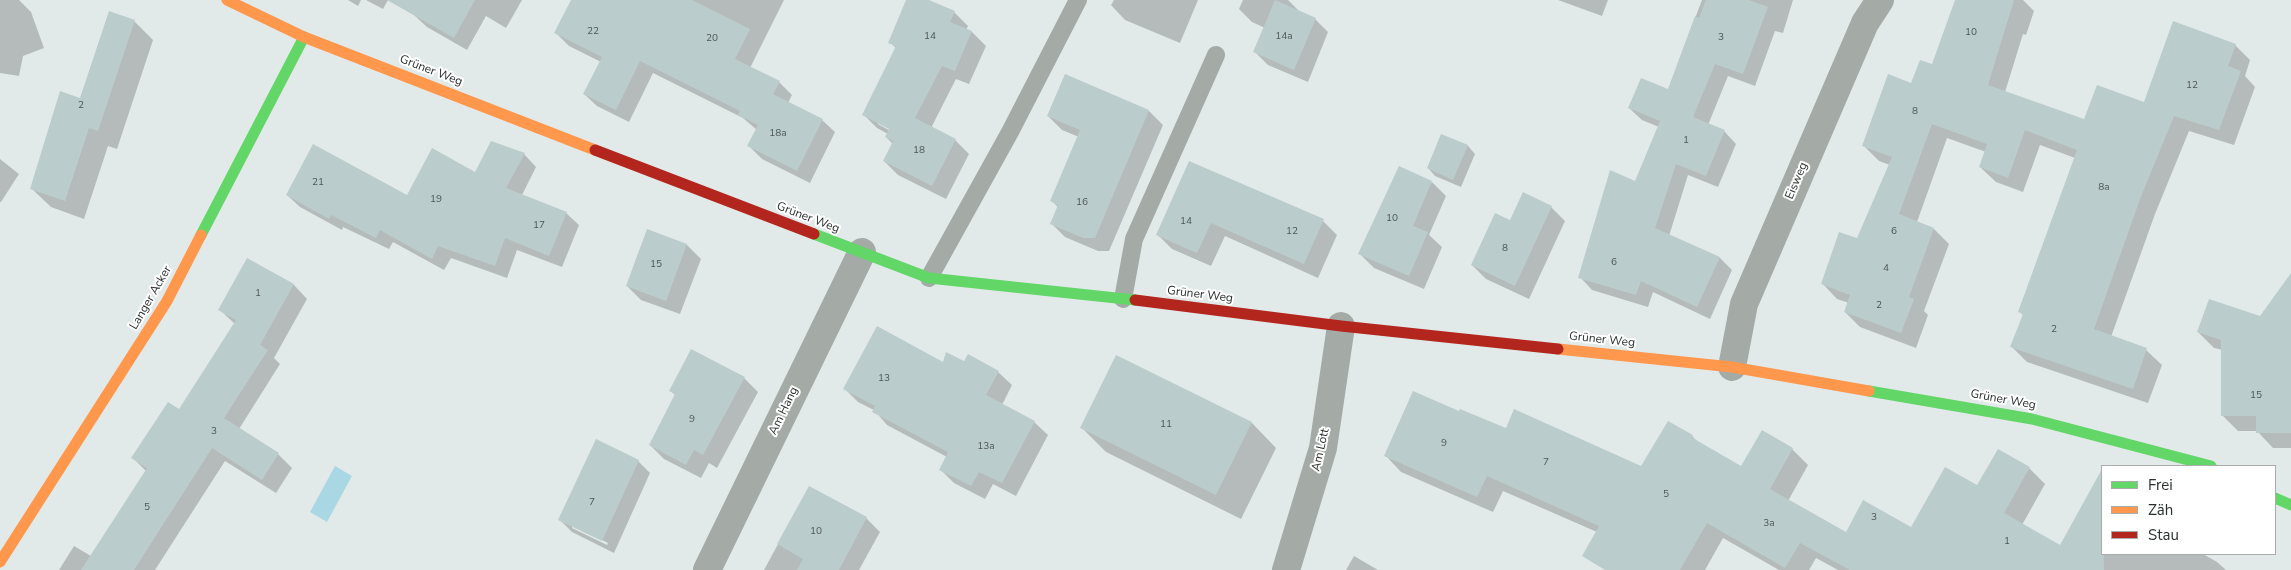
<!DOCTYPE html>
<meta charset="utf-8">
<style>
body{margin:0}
#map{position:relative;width:2291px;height:570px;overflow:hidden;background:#e2eae9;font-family:"Nunito Sans",sans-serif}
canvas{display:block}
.legend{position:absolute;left:2101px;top:465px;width:175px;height:90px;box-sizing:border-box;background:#fff;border:1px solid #a9acab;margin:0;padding:6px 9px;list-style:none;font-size:15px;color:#292f2e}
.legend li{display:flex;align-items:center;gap:10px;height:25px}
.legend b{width:25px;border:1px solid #a9acab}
</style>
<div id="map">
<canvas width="2291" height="570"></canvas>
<ul class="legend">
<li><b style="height:6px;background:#63d668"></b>Frei</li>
<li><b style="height:6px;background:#ff974d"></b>Zäh</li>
<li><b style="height:6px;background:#b3261e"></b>Stau</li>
</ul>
</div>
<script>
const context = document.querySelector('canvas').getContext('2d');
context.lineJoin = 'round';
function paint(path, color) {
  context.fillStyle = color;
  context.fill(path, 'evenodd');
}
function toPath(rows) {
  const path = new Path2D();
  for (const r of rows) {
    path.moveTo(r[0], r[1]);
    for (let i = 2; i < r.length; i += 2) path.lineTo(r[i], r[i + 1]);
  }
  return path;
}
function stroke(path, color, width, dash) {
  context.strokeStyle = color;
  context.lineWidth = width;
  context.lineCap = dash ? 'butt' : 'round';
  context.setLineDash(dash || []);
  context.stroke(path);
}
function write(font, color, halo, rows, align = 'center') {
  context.font = font + ' "Nunito Sans",sans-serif';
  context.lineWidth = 4;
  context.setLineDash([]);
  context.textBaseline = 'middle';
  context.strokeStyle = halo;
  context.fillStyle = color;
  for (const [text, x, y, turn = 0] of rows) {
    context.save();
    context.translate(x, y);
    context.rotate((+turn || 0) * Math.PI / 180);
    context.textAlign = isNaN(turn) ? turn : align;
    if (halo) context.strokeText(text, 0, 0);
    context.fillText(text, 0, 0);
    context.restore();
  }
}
paint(toPath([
 [335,466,352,476,327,522,310,512]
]), '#a9d8e4');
paint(toPath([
 [0,0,19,0,31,12,44,48,23,56,19,76,0,73],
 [348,0,361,0,358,6],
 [366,0,388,0,383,9],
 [423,0,522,0,506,28,486,16,467,50,427,27,414,15],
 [573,0,784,0,750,68,779,82,792,95,788,103,822,120,835,132,810,183,762,159,749,146,757,130,743,118,653,73,629,122,597,106,584,94,601,62,569,46,556,33],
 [908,0,926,0,954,12,968,26,966,30,972,32,986,46,969,84,956,79,931,128,955,140,969,154,946,199,898,175,884,161,893,144,886,137,888,134,877,128,863,114,896,48,890,42],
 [878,121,896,130,894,133,878,124],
 [1114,0,1198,0,1180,43,1125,20,1111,5],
 [1243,0,1288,0,1300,12,1315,19,1328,32,1308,82,1268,65,1255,52,1265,28,1252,22,1239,9],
 [1558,0,1608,0,1602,16],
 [1702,0,1793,0,1783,33,1775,31,1755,86,1728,76,1708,125,1724,131,1736,144,1718,187,1688,175,1669,236,1720,258,1732,270,1710,319,1653,292,1648,307,1592,290,1580,277,1636,183,1659,127,1642,120,1629,108,1668,90],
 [1956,0,2023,0,2034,11,2026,35,2023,34,2005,92,2085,121,2144,104,2235,45,2250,60,2245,76,2255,87,2234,145,2189,131,2155,214,2111,337,2146,350,2162,365,2148,403,2027,362,2012,347,2023,315,2020,312,2075,158,2040,145,2023,192,1996,182,1980,167,1986,152,1947,138,1917,222,1934,229,1949,244,1924,311,1928,315,1916,348,1860,327,1845,312,1849,303,1837,299,1822,283,1858,240,1890,165,1879,161,1864,146,1912,84,1932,66],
 [134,21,153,40,117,149,108,146,84,219,51,207,32,189,80,99],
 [1066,76,1149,111,1163,125,1109,251,1098,251,1065,237,1051,223,1058,207,1052,201,1079,137,1062,130,1048,116],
 [1442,136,1468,146,1475,154,1461,187,1435,176,1428,168],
 [524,154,536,167,522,195,566,213,579,225,562,267,517,250,507,278,451,258,444,270,393,242,389,249,343,227,342,230,300,207,287,195,408,196,476,173],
 [0,159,19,174,1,202,0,202],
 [1190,162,1323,221,1337,235,1318,278,1225,236,1211,266,1172,249,1158,235],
 [1432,182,1446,196,1429,235,1442,247,1424,289,1374,268,1360,254],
 [1551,207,1565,221,1529,299,1486,279,1472,265,1511,221],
 [648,230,687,245,701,259,680,314,641,300,627,286],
 [248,260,294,285,307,299,274,358,280,364,239,429,278,454,292,468,276,493,225,461,155,570,59,570,74,546,91,556,146,471,133,458,179,411,235,324,220,310],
 [2291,274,2291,448,2273,448,2257,431,2238,431,2222,415,2223,350,2214,348,2198,332,2260,318],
 [1117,356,1252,423,1276,448,1241,519,1106,452,1081,427],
 [965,362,998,372,1012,385,1002,405,1034,422,1048,435,1016,496,993,484,985,499,954,483,940,469,947,457,887,425,874,410,858,402,845,389,944,363],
 [744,378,758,392,717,468,709,463,701,478,664,459,650,445,676,396,671,391],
 [1459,413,1506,429,1642,468,1692,436,1699,443,1741,468,1792,449,1808,465,1788,501,1846,534,1912,528,1977,486,1998,451,2029,468,2045,484,2022,525,2061,547,2102,554,2203,554,2217,562,2226,570,1838,570,1816,558,1809,570,1779,570,1723,538,1705,570,1641,570,1597,532,1503,491,1493,512,1401,472,1386,456],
 [638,461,650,473,614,553,572,532,559,519],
 [572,525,608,543,607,545,572,528],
 [809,487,866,518,880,532,859,570,764,570],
 [1354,556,1378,570,1346,570]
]), '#0003');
paint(toPath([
 [387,0,475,0,454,38],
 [571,0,692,0,750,29,735,59,780,81,773,94,823,119,797,171,747,146,758,125,738,115,740,111,640,61,616,110,583,94,602,57,554,33],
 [906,0,929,0,955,11,950,22,972,31,955,71,942,66,915,118,956,139,932,186,883,161,893,141,885,137,889,129,862,115,896,46,888,43],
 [1275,0,1316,18,1294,70,1253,52],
 [1706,0,1749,0,1768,7,1743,74,1715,64,1693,117,1725,130,1706,176,1676,164,1655,228,1720,257,1697,307,1641,281,1636,295,1578,278,1610,170,1635,181,1660,121,1628,108,1641,78,1668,89,1695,16,1699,18],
 [1955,0,2014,0,1988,85,2084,119,2097,85,2144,102,2173,21,2236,44,2228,66,2241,71,2219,130,2174,116,2140,199,2094,329,2147,348,2133,389,2010,347,2023,314,2018,312,2077,150,2025,130,2008,178,1979,167,1987,144,1932,124,1899,214,1934,228,1909,297,1914,299,1901,333,1844,312,1850,295,1821,284,1839,232,1857,238,1892,157,1862,146,1888,74,1911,83,1920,60,1932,64],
 [109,11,135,20,98,131,89,128,65,201,30,189,60,91,80,98],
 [1065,74,1149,110,1095,238,1083,238,1050,224,1058,205,1050,201,1080,130,1047,116],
 [1441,134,1468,145,1453,180,1427,168],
 [491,141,525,153,506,188,567,212,549,256,505,238,495,266,438,246,432,259,380,230,376,238,331,215,329,219,286,195,313,144,407,195,432,148,475,172],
 [1189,161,1324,219,1304,264,1211,223,1197,253,1156,235],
 [1399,166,1432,181,1413,226,1428,232,1409,276,1358,254],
 [1523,192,1552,206,1515,286,1471,265,1495,213,1510,220],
 [647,229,687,244,666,301,626,286],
 [247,258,294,284,260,345,268,350,224,418,279,453,262,480,212,448,134,570,81,570,147,468,131,458,168,402,179,409,236,320,218,310],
 [2291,273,2291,433,2256,433,2256,416,2221,416,2221,340,2197,332,2209,299,2260,316],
 [877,326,943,362,946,352,964,361,968,354,999,371,986,395,1035,421,1002,483,979,472,971,486,939,470,948,452,872,412,875,406,843,389],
 [691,349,745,377,703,455,694,450,686,465,649,445,675,394,669,391],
 [1116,355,1252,422,1216,495,1080,428],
 [1413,391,1459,411,1460,409,1506,428,1514,409,1641,466,1668,421,1693,435,1691,437,1741,466,1762,430,1793,448,1770,489,1846,532,1863,500,1911,527,1945,467,1977,485,1998,449,2030,467,2004,513,2060,545,2102,469,2104,570,1850,570,1800,543,1785,568,1707,523,1680,570,1605,570,1582,556,1599,526,1487,476,1477,497,1384,456],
 [596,439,639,460,602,541,558,520],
 [809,486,867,517,839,570,797,570,803,559,777,544]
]), '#bacccb');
stroke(toPath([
 [929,278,1010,132,1078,0],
 [1123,299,1134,239,1216,55]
]), '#a4aba7', 18);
stroke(toPath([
 [1732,367,1744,304,1865,23,1880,0],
 [707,570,862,252],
 [1286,570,1323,448,1341,326]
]), '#a4aba7', 28);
stroke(toPath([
 [814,234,929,278,1135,300],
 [201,235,304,37],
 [1869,391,2032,419,2211,466],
 [2275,498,2291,505]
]), '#63d668', 11);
stroke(toPath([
 [227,0,304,37,595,150],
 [1558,349,1732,367,1869,391],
 [0,562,167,301,201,235]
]), '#ff974d', 11);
stroke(toPath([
 [595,150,814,234],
 [1135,300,1341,326,1558,349]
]), '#b3261e', 11);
write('10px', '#4d5655', null, [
 ["22",593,32],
 ["10",1971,33],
 ["14",930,37],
 ["14a",1284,37],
 ["3",1721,38],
 ["20",712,39],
 ["12",2192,86],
 ["2",81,106],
 ["8",1915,112],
 ["18a",778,134],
 ["1",1686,141],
 ["18",919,151],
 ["21",318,183],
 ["8a",2104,188],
 ["19",436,200],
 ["16",1082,203],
 ["10",1392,219],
 ["14",1186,222],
 ["17",539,226],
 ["12",1292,232],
 ["6",1894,232],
 ["8",1505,249],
 ["6",1614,263],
 ["15",656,265],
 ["4",1886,269],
 ["1",258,294],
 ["2",1879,306],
 ["2",2054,330],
 ["13",884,379],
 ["15",2256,396],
 ["9",692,420],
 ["11",1166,425],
 ["3",214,432],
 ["9",1444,444],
 ["13a",986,447],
 ["7",1546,463],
 ["5",1666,495],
 ["7",592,503],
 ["5",147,508],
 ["3",1874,518],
 ["3a",1769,524],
 ["10",816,532],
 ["1",2007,542]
]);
write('12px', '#292f2e', '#fff', [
 ["Grüner Weg",431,71,21],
 ["Eisweg",1797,181,-67],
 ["Grüner Weg",808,218,21],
 ["Grüner Weg",1200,295,7],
 ["Langer Acker",151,298,-60],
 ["Grüner Weg",1602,340,6],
 ["Grüner Weg",2003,400,10],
 ["Am Hang",784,411,-64],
 ["Am Lött",1321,450,-77]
]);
</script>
